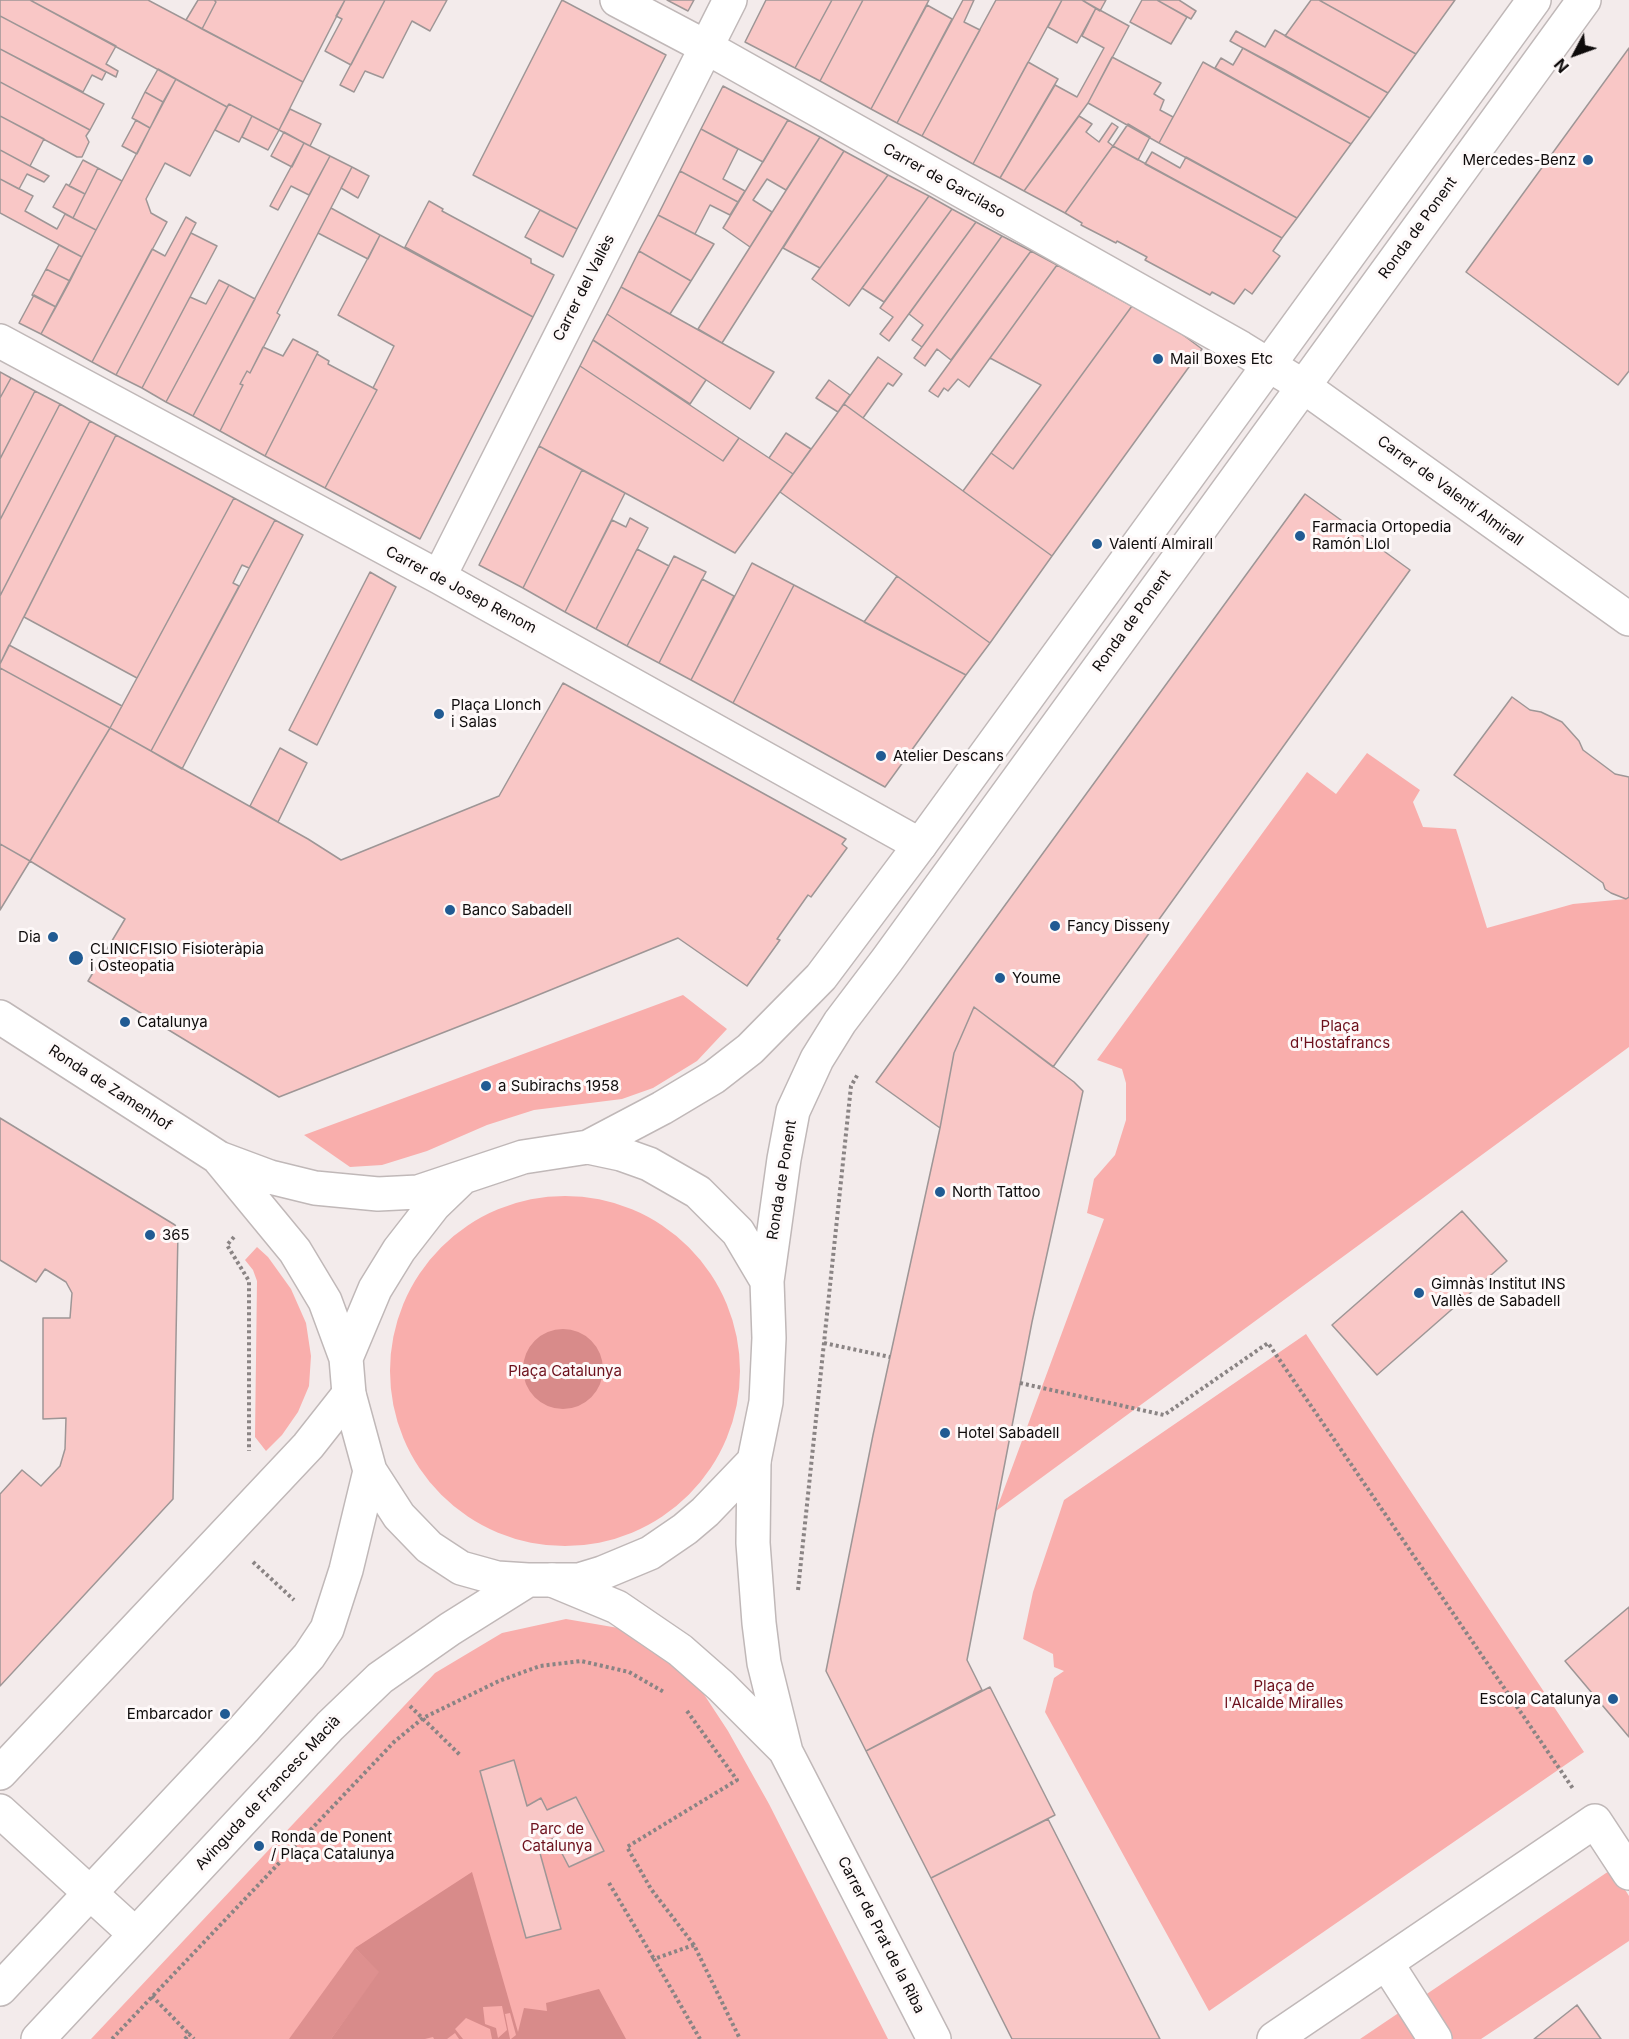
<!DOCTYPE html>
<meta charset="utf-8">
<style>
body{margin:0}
#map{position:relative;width:1629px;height:2039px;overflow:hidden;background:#f3ebeb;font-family:Inter,sans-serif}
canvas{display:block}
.north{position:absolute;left:1545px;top:24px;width:60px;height:60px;-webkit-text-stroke:4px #fef9f9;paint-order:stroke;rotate:229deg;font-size:16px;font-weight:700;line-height:24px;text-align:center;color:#0f0c0c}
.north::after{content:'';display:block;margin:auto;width:21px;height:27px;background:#0f0c0c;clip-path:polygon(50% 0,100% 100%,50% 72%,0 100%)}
</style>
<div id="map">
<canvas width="1629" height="2039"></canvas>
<div class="north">N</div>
</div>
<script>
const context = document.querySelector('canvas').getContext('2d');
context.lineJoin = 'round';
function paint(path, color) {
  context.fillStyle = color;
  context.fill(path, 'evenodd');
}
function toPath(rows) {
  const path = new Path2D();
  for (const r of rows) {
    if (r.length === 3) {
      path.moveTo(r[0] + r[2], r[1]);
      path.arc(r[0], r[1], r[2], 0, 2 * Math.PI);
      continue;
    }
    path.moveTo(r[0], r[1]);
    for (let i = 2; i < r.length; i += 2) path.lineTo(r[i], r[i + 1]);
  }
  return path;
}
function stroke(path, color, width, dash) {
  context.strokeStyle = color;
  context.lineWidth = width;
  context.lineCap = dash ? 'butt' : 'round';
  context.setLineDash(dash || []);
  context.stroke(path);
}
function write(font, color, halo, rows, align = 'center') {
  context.font = font + ' Inter,sans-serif';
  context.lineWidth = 6;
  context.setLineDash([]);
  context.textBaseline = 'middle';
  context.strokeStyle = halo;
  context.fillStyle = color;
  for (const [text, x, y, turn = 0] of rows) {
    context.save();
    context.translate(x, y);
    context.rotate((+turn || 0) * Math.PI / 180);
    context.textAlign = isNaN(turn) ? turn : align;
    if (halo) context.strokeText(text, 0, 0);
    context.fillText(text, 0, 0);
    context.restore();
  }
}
paint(toPath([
 [1367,753,1420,790,1413,802,1423,827,1456,829,1487,928,1573,904,1626,899,1629,897,1629,1047,996,1511,1104,1219,1087,1213,1094,1179,1115,1155,1126,1120,1126,1083,1122,1069,1097,1060,1307,772,1336,794],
 [683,995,727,1029,697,1061,653,1088,622,1099,534,1110,487,1125,427,1151,382,1165,350,1167,304,1135],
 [565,1371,175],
 [257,1247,268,1257,291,1289,306,1323,311,1356,309,1386,298,1412,282,1435,266,1451,255,1437,257,1281,253,1270,245,1260],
 [1306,1334,1584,1752,1209,2011,1045,1712,1054,1678,1064,1671,1054,1667,1053,1654,1023,1639,1033,1592,1064,1500],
 [566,1619,630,1630,688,1670,728,1731,769,1804,888,2039,91,2039,435,1673,502,1633],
 [1612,1869,1629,1896,1629,1941,1481,2039,1360,2039]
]), '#f9aeac');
paint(toPath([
 [355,1948,380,1972,331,2039,289,2039]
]), '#de908f');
paint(toPath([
 [563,1369,40],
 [472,1872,518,2032,524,2008,547,2011,546,2003,599,1989,626,2039,511,2039,516,2035,510,2013,505,2014,510,2039,492,2039,490,2029,466,2018,455,2029,463,2039,459,2039,455,2033,447,2039,434,2039,433,2037,425,2039,331,2039,379,1972,355,1948],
 [502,2006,507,2030,498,2038,496,2028,485,2024,483,2007]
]), '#d88b8a');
const building = toPath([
 [0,0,30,0,116,46,106,64,118,71,116,77,0,16,0,0],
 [30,0,148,0,303,82,279,130,229,104,227,107,30,0],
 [198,0,214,0,216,2,202,29,186,20,198,0],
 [214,0,345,0,303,82,202,29,216,2,214,0],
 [345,0,385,0,351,65,325,51,342,19,336,16,345,0],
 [385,0,447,0,430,31,412,21,383,78,365,71,354,92,340,85,385,0],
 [562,0,666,55,577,229,473,175,562,0],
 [667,0,694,0,688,11,667,0],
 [766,0,832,0,795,68,745,42,766,0],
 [832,0,863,0,820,81,795,68,832,0],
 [863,0,929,0,871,109,820,81,863,0],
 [963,0,974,0,964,22,980,30,922,136,897,123,963,0],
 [996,0,1062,0,973,164,922,136,996,0],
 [1062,0,1082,0,1096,8,1077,43,1048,27,1062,0],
 [1082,0,1106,0,1100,11,1082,0],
 [1142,0,1157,0,1187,17,1171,44,1130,22,1142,0],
 [1157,0,1179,0,1196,11,1191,19,1157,0],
 [1311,0,1319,0,1416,54,1388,93,1285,36,1311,0],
 [1319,0,1455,0,1416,54,1319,0],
 [927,5,952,19,897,123,871,109,927,5],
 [1096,8,1129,26,1088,103,1024,191,1000,178,1055,85,1077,97,1104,48,1082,36,1096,8],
 [0,16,106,72,102,80,92,75,83,92,0,49,0,16],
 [1275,30,1388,93,1370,118,1230,41,1236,31,1265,47,1275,30],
 [1243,48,1283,69,1370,118,1351,144,1215,68,1221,58,1233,65,1243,48],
 [1629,48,1629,371,1618,385,1466,272,1629,48],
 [0,49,104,104,90,130,0,82,0,49],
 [1112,57,1161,83,1154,94,1164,100,1160,110,1173,117,1159,143,1088,103,1112,57],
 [1028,62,1058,79,1000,178,973,164,1028,62],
 [1203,62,1351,144,1297,218,1159,143,1203,62],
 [158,69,176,79,163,102,145,92,158,69],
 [176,79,227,107,190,176,165,163,146,199,151,213,167,222,92,362,41,334,176,79],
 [0,82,90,130,86,136,89,142,82,157,77,157,0,116,0,82],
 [723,86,788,120,763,162,701,129,723,86],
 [145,92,163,102,150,128,132,118,145,92],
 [229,104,252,116,239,142,215,130,229,104],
 [290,109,321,124,310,146,279,130,290,109],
 [0,116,44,139,30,166,0,150,0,116],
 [252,116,279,130,268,150,242,137,252,116],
 [1079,116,1092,124,1086,132,1099,142,1112,123,1118,127,1108,142,1113,146,1065,213,1024,191,1079,116],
 [136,120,150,128,137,154,122,146,136,120],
 [788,120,820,137,786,190,767,179,753,200,772,212,750,247,723,228,788,120],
 [1128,124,1150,137,1138,160,1113,146,1128,124],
 [701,129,738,149,723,179,745,191,738,202,680,171,701,129],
 [284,132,304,143,292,167,271,156,284,132],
 [820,137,844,151,722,343,698,329,820,137],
 [304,143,330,156,309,195,291,186,278,210,270,206,304,143],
 [1113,146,1282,238,1273,251,1280,256,1252,294,1245,289,1234,304,1212,292,1210,295,1145,260,1147,257,1117,241,1116,243,1081,225,1082,223,1065,213,1113,146],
 [0,150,30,166,49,176,44,182,27,174,19,189,0,179,0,150],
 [844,151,888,175,820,268,783,248,844,151],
 [1152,152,1180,168,1186,157,1297,218,1282,238,1145,164,1152,152],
 [330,156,352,167,277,313,280,315,264,346,250,373,247,371,240,384,243,385,220,431,193,416,330,156],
 [83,160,98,168,85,194,69,186,83,160],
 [352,167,369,176,358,198,341,188,352,167],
 [98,168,122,181,96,230,73,218,98,168],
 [680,171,738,202,730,215,710,205,695,234,658,215,680,171],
 [888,175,929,196,849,306,812,279,888,175],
 [0,179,33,196,25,211,57,229,65,214,96,230,82,257,0,213,0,179],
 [66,184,85,194,73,218,53,207,66,184],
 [929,196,952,209,884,302,862,288,929,196],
 [429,201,443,209,442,211,531,259,531,263,554,275,533,317,405,247,429,201],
 [331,208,380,235,368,259,318,233,331,208],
 [952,209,976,222,889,341,880,334,893,317,880,308,952,209],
 [540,210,577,229,563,257,525,237,540,210],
 [658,215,714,244,691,281,639,251,658,215],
 [186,217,196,223,116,375,92,362,152,249,165,256,186,217],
 [976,222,1002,236,922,347,912,340,923,325,909,314,976,222],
 [191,233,217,246,142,388,116,375,191,233],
 [380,235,533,317,420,539,325,488,377,390,373,388,394,346,338,315,380,235],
 [1002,236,1031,251,951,360,937,349,925,366,914,358,1002,236],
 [59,245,82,257,70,281,46,269,59,245],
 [639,251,691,281,670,314,621,287,639,251],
 [1031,251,1057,265,990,358,969,387,958,379,948,391,944,388,938,397,929,391,1031,251],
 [1057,265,1132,306,1013,469,991,453,1041,385,990,358,1057,265],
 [46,269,70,281,56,307,32,295,46,269],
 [219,280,229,285,166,402,142,388,190,297,206,304,219,280],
 [229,285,255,299,193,416,166,402,229,285],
 [621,287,774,372,750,409,607,314,621,287],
 [34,295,56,307,41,334,19,323,34,295],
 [1132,306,1175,329,1202,349,1052,556,963,491,991,453,1013,469,1132,306],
 [607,314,706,380,690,404,593,340,607,314],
 [293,339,318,352,265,456,220,431,243,385,240,384,247,371,250,373,263,347,283,356,293,339],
 [593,340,739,438,723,461,580,366,593,340],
 [317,354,329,361,328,364,377,390,325,488,265,456,317,354],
 [878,357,902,374,893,386,888,383,863,418,844,404,878,357],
 [580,366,723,461,739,438,793,474,735,553,539,446,580,366],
 [0,372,11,378,0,398,0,372],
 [11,378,35,391,0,459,0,398,11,378],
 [829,380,850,395,838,412,816,398,829,380],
 [35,391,60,404,0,520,0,459,35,391],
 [60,404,90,421,0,596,0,520,60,404],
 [844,404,1052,556,990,643,780,492,844,404],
 [90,421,116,435,0,664,0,596,90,421],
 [786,433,811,449,793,474,769,458,786,433],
 [116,435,234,498,137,678,24,617,116,435],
 [539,446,582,470,523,588,479,565,539,446],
 [582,470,625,493,565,612,523,588,582,470],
 [1305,494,1410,570,1053,1067,974,1007,954,1053,940,1128,876,1082,1305,494],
 [234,498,275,520,249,568,242,565,233,583,239,586,151,751,110,728,234,498],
 [630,518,648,528,596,629,565,612,612,520,626,527,630,518],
 [275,520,303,535,182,769,151,751,275,520],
 [637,549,669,566,627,646,596,629,637,549],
 [674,556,706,572,659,663,627,646,674,556],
 [752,563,794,585,733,703,691,680,752,563],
 [370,572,396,587,317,745,289,730,370,572],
 [897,576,990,643,966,675,864,622,897,576],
 [702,579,734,596,691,680,659,663,702,579],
 [794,585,966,675,885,787,733,703,794,585],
 [9,645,122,706,110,728,0,668,0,664,9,645],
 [0,668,110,728,30,861,0,844,0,668],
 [563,683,846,839,842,844,847,848,811,897,808,895,777,939,780,940,747,986,678,938,516,1004,279,1097,88,981,125,919,30,861,110,728,308,839,341,860,499,796,563,683],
 [1512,697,1530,710,1541,712,1562,722,1579,741,1583,750,1615,774,1629,777,1629,897,1626,899,1611,893,1605,889,1603,883,1454,775,1512,697],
 [280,748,307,763,278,822,250,806,280,748],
 [0,844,30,861,0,910,0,844],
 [974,1007,1074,1082,1083,1091,1032,1322,967,1660,982,1690,866,1751,826,1671,873,1435,940,1128,954,1053,974,1007],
 [0,1118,175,1225,178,1231,173,1499,0,1686,0,1494,22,1470,41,1486,60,1466,65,1449,66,1418,43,1419,43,1318,70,1318,72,1293,66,1282,45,1269,36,1282,0,1260,0,1118],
 [1462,1211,1507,1261,1377,1375,1332,1325,1462,1211],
 [1629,1607,1629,1737,1565,1661,1629,1607],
 [990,1687,1055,1815,931,1878,866,1751,990,1687],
 [514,1760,527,1806,541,1798,547,1810,576,1797,604,1851,569,1867,554,1838,538,1846,561,1929,526,1938,480,1771,514,1760],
 [1048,1819,1160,2039,1012,2039,931,1878,1048,1819],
 [1577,2005,1601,2039,1534,2039,1577,2005]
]);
paint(building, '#f9c7c6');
stroke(building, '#9e9696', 1.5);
const minor = toPath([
 [617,0,706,47,1241,348,1303,386,1629,619],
 [0,341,439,577,920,845],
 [439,577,730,0],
 [754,1461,753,1543,759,1623,764,1663,786,1752,934,2039],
 [552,1580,617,1607,680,1650,721,1686,785,1750],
 [0,1773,308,1446,349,1394],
 [0,1811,135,1934],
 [1387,1964,1435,2039],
 [1274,2039,1595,1821,1629,1873]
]);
const major = toPath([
 [0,1017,219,1158,270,1177,315,1188,378,1194,418,1192,523,1157,588,1147,621,1154,649,1164,698,1192,738,1232,767,1281,769,1338,766,1402,754,1461,705,1512,685,1529,650,1553,602,1573,579,1580,528,1580,497,1578,461,1568,429,1547,399,1516,370,1471,349,1394,346,1358,375,1289,399,1250,434,1205,462,1178],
 [588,1147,662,1108,714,1077,750,1049,821,977,920,845,1534,0],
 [220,1160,295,1251,325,1301,346,1358],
 [767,1281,784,1159,793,1111,817,1059,840,1022,887,960,1584,0],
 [0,1989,244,1729,309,1656,327,1629,346,1570,370,1471],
 [38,2039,330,1726,380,1678,450,1629,528,1580]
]);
stroke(minor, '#c0b8b8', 36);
stroke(major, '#c0b8b8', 36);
stroke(toPath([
 [234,1237,227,1245,249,1281,249,1451],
 [824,1343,890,1357],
 [1020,1383,1164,1415,1268,1343,1574,1790],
 [253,1562,294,1600],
 [798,1590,851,1086,858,1074],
 [410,1706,460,1755],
 [687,1711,737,1780,627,1847,651,1889,694,1945,740,2039],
 [609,1883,654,1959],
 [694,1945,654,1959,700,2039],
 [152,1996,189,2034],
 [112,2039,394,1742,423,1718,499,1681,540,1666,581,1661,629,1672,664,1692],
 [185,2039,189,2034,194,2039]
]), '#8a8484', 4, [3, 3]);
stroke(minor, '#fff', 33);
stroke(major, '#fff', 33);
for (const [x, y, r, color] of [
 [1588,160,6,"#215b93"],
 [1158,359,6,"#215b93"],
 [1300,536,6,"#215b93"],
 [1097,544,6,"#215b93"],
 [439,714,6,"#215b93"],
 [881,756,6,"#215b93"],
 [450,910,6,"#215b93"],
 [1055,926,6,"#215b93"],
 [53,937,6,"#215b93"],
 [76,958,8,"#215b93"],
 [1000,978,6,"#215b93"],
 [125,1022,6,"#215b93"],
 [486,1086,6,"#215b93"],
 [940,1192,6,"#215b93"],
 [150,1235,6,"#215b93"],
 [1419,1293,6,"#215b93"],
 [945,1433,6,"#215b93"],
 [1613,1699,6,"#215b93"],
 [225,1714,6,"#215b93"],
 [259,1846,6,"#215b93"]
]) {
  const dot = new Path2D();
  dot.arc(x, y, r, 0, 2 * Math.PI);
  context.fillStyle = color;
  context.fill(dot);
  stroke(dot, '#fef9f9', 2);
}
write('15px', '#0f0c0c', '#fef9f9', [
 ["Mercedes-Benz",1576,160,"right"],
 ["Mail Boxes Etc",1170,359],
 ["Farmacia Ortopedia",1312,527],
 ["Ramón Llol",1312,544],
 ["Valentí Almirall",1109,544],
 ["Plaça Llonch",451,705],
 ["i Salas",451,722],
 ["Atelier Descans",893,756],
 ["Banco Sabadell",462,910],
 ["Fancy Disseny",1067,926],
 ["Dia",41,937,"right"],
 ["CLINICFISIO Fisioteràpia",90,949],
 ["i Osteopatia",90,966],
 ["Youme",1012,978],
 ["Catalunya",137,1022],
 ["a Subirachs 1958",498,1086],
 ["North Tattoo",952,1192],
 ["365",162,1235],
 ["Gimnàs Institut INS",1431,1284],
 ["Vallès de Sabadell",1431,1301],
 ["Hotel Sabadell",957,1433],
 ["Escola Catalunya",1601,1699,"right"],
 ["Embarcador",213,1714,"right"],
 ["Ronda de Ponent",271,1837],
 ["/ Plaça Catalunya",271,1854]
], 'left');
write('15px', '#0f0c0c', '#fef9f9', [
 ["Carrer de Garcilaso",944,181,29],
 ["Ronda de Ponent",1418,228,-54],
 ["Carrer del Vallès",584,288,-63],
 ["Carrer de Valentí Almirall",1450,491,36],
 ["Carrer de Josep Renom",461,590,28],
 ["Ronda de Ponent",1132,621,-54],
 ["Ronda de Zamenhof",110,1088,33],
 ["Ronda de Ponent",782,1180,-81],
 ["Avinguda de Francesc Macià",268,1793,-47],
 ["Carrer de Prat de la Riba",881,1935,63]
]);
write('15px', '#6d101c', '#fef9f9', [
 ["Plaça",1340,1026],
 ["d'Hostafrancs",1340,1043],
 ["Plaça Catalunya",565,1371],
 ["Plaça de",1284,1686],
 ["l'Alcalde Miralles",1284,1703],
 ["Parc de",557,1829],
 ["Catalunya",557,1846]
]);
</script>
